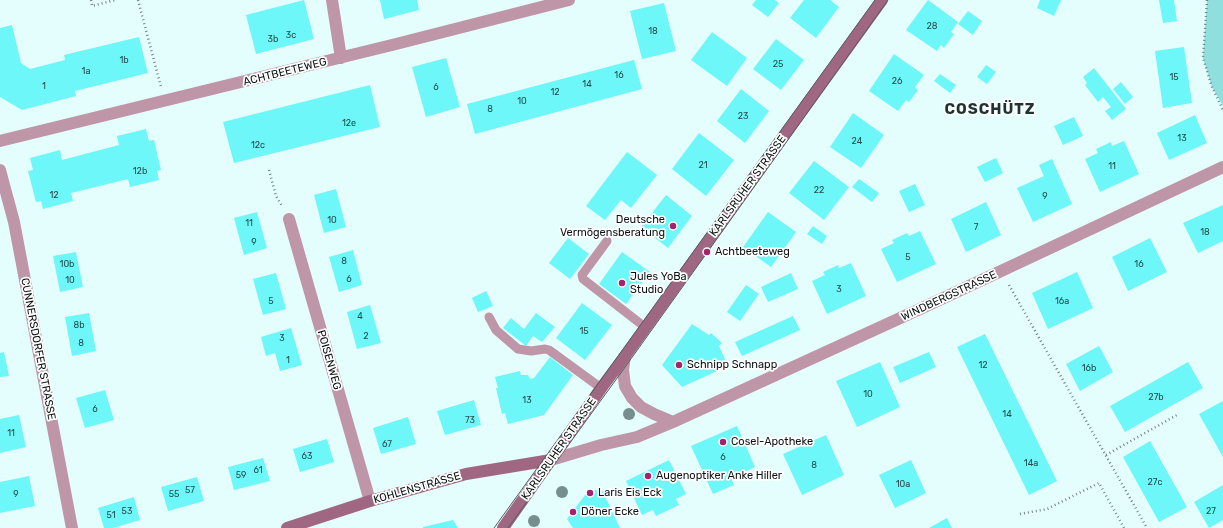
<!DOCTYPE html>
<meta charset="utf-8">
<style>
body{margin:0}
canvas{display:block;background:#e4fdfd}
</style>
<canvas width="1223" height="528"></canvas>
<script>
const context = document.querySelector('canvas').getContext('2d');
context.lineJoin = 'round';
function paint(path, color) {
  context.fillStyle = color;
  context.fill(path, 'evenodd');
}
function toPath(rows) {
  const path = new Path2D();
  for (const r of rows) {
    path.moveTo(r[0], r[1]);
    for (let i = 2; i < r.length; i += 2) path.lineTo(r[i], r[i + 1]);
  }
  return path;
}
function stroke(path, color, width, dash) {
  context.strokeStyle = color;
  context.lineWidth = width;
  context.lineCap = dash ? 'butt' : 'round';
  context.setLineDash(dash || []);
  context.stroke(path);
}
function write(font, color, halo, rows, align = 'center') {
  context.font = font + ' Rubik,sans-serif';
  context.lineWidth = 3.5;
  context.setLineDash([]);
  context.textBaseline = 'middle';
  context.strokeStyle = halo;
  context.fillStyle = color;
  for (const [text, x, y, turn = 0] of rows) {
    context.save();
    context.translate(x, y);
    context.rotate((+turn || 0) * Math.PI / 180);
    context.textAlign = isNaN(turn) ? turn : align;
    if (halo) context.strokeText(text, 0, 0);
    context.fillText(text, 0, 0);
    context.restore();
  }
}
paint(toPath([
 [1207,0,1223,0,1223,106,1212,87,1203,58]
]), '#8fdfdf');
paint(toPath([
 [304,0,314,39,256,54,246,15],
 [380,0,417,0,419,10,384,19],
 [756,0,775,0,779,3,768,17,752,5],
 [804,0,830,0,839,7,816,38,790,18],
 [928,0,958,22,951,32,954,34,944,48,941,45,937,51,906,30],
 [1040,0,1061,0,1054,16,1037,8],
 [1159,0,1174,0,1177,21,1163,23],
 [664,3,676,51,642,59,630,11],
 [968,11,982,21,973,35,958,24],
 [12,25,21,63,30,69,65,60,64,55,139,37,148,73,75,91,76,96,22,110,0,97,0,28],
 [712,32,747,58,727,86,691,60],
 [776,39,804,60,781,90,753,69],
 [1184,47,1192,103,1163,108,1155,51],
 [894,54,924,75,915,87,918,90,909,102,906,100,898,111,869,91],
 [446,58,460,107,426,117,412,67],
 [634,60,642,89,475,134,467,104],
 [986,65,996,72,987,84,977,77],
 [1094,68,1126,109,1112,120,1105,111,1111,107,1103,97,1098,102,1085,85,1087,83,1083,77],
 [940,74,956,85,950,93,934,81],
 [1121,82,1133,97,1125,104,1113,89],
 [370,85,380,127,234,163,223,122],
 [741,89,769,111,745,143,717,121],
 [853,113,884,135,861,168,830,147],
 [1195,115,1207,143,1169,160,1157,133],
 [1074,117,1083,136,1063,145,1054,126],
 [146,129,149,141,154,140,161,170,157,171,159,180,130,187,128,179,71,193,73,201,43,209,41,201,36,202,28,171,33,170,30,158,60,150,62,160,119,145,117,136],
 [699,133,734,160,706,196,672,169],
 [1124,141,1139,174,1100,192,1085,159,1098,153,1096,149,1111,142,1112,146],
 [627,152,657,175,631,208,621,200,605,220,586,206],
 [996,158,1003,173,985,182,977,167],
 [1052,159,1072,204,1033,222,1017,188,1044,176,1039,165],
 [814,161,849,187,824,220,789,193],
 [859,179,879,193,872,202,852,187],
 [915,184,925,205,909,212,899,191],
 [336,189,346,227,324,233,314,195],
 [666,195,692,216,668,248,641,227],
 [986,202,1001,235,966,252,951,219],
 [1223,205,1223,241,1198,253,1183,223],
 [257,212,267,248,244,255,234,218],
 [768,212,796,232,771,267,743,247],
 [813,226,827,236,822,244,807,234],
 [920,231,936,264,897,282,881,249,894,243,892,240,907,233,909,236],
 [568,238,589,254,570,279,549,263],
 [1150,238,1167,272,1128,291,1112,257],
 [353,250,362,285,339,292,329,257],
 [76,252,83,287,60,292,53,256],
 [622,252,650,272,626,304,599,284],
 [851,263,866,296,827,314,812,281,825,275,823,272,838,265,839,268],
 [1077,272,1093,308,1048,329,1032,293],
 [276,273,286,309,263,315,253,279],
 [791,273,798,289,768,302,761,287],
 [746,285,759,294,740,321,727,312],
 [486,291,493,306,478,312,472,298],
 [582,303,612,325,585,360,556,338],
 [370,305,381,343,357,349,347,312],
 [89,313,96,351,72,356,65,317],
 [536,313,555,327,542,342,533,336,526,346,503,328,511,318,524,329],
 [793,316,800,330,742,356,735,342],
 [692,324,709,335,711,333,722,343,719,346,728,366,682,387,662,365],
 [291,328,302,365,280,371,275,353,266,356,261,337],
 [985,334,1057,481,1029,495,957,347],
 [1099,346,1113,372,1080,391,1066,364],
 [4,352,9,376,0,377,0,353],
 [929,352,936,367,900,383,893,367],
 [550,357,573,375,544,415,508,424,505,413,502,414,496,388,498,388,495,377,520,371,521,375,528,375,530,379,534,378],
 [880,362,900,407,857,427,836,381],
 [1188,362,1203,388,1125,432,1110,406],
 [105,390,114,420,85,428,76,398],
 [474,400,481,425,445,435,437,411],
 [1223,401,1223,457,1199,414],
 [19,415,26,447,0,453,0,419],
 [408,417,416,444,381,454,373,428],
 [737,426,755,467,731,478,734,485,713,494,691,446],
 [826,435,844,475,802,495,783,454],
 [327,439,334,462,300,472,293,449],
 [1150,441,1187,507,1159,522,1123,457],
 [263,458,270,481,234,490,228,467],
 [669,460,686,494,676,499,679,505,656,516,653,510,642,515,626,481],
 [911,460,926,493,895,508,879,475],
 [29,476,35,506,0,513,0,482],
 [197,477,204,501,168,511,161,487],
 [1223,485,1223,520,1209,528,1194,502],
 [601,488,620,528,573,528,567,519,585,495],
 [134,497,140,520,113,528,104,528,98,508],
 [947,518,952,528,929,528],
 [453,520,458,528,423,528,423,527]
]), '#6df7f8');
stroke(toPath([
 [91,0,92,6,115,0],
 [138,0,161,87],
 [1207,0,1203,58,1212,87,1223,110],
 [269,170,276,196,282,206],
 [1009,285,1147,528],
 [1106,455,1177,415],
 [1020,514,1047,509,1099,483,1124,528]
]), '#748585', 2.5, [1, 3]);
stroke(toPath([
 [607,241,582,275,583,279,641,324,647,326],
 [489,317,496,330,518,349,531,351,545,349,549,350,597,385,602,387]
]), '#be96a8', 9);
stroke(toPath([
 [332,0,341,58],
 [0,141,396,44,569,0],
 [0,170,14,222,72,528],
 [289,219,370,501],
 [625,356,623,370,625,386,632,398,641,407,654,414,673,422],
 [551,460,601,445,637,437,673,422,920,309,1223,167]
]), '#be96a8', 12);
stroke(toPath([
 [287,528,370,501,466,474,551,460],
 [503,528,602,387,625,356,882,0]
]), '#a06782', 12);
stroke(toPath([
 [494,528,875,0],
 [508,528,623,370,888,0]
]), '#515f5f', 1);
context.fillStyle = '#768e8e';
for (const [x, y] of [
 [629,414],
 [562,492],
 [534,521]
]) {
  context.beginPath();
  context.arc(x, y, 6, 0, 2 * Math.PI);
  context.fill();
}
for (const [x, y, r, color] of [
 [673,226,4,"#a5226f"],
 [707,252,4,"#a5226f"],
 [622,283,4,"#a5226f"],
 [679,365,4,"#a5226f"],
 [723,442,4,"#a5226f"],
 [648,476,4,"#a5226f"],
 [590,493,4,"#a5226f"],
 [573,512,4,"#a5226f"]
]) {
  const dot = new Path2D();
  dot.arc(x, y, r, 0, 2 * Math.PI);
  context.fillStyle = color;
  context.fill(dot);
  stroke(dot, '#fff', 1.5);
}
write('9px', '#244d4d', null, [
 ["28",932,26],
 ["18",653,31],
 ["3c",291,35],
 ["3b",273,39],
 ["1b",124,60],
 ["25",778,64],
 ["1a",86,71],
 ["16",619,75],
 ["15",1174,77],
 ["26",897,81],
 ["14",587,84],
 ["1",44,86],
 ["6",436,87],
 ["12",555,92],
 ["10",522,101],
 ["8",490,109],
 ["23",743,116],
 ["12e",349,123],
 ["13",1182,138],
 ["24",857,141],
 ["12c",258,145],
 ["21",703,165],
 ["11",1112,166],
 ["12b",140,171],
 ["22",819,190],
 ["12",54,195],
 ["9",1045,196],
 ["10",332,220],
 ["11",249,223],
 ["7",976,227],
 ["18",1205,232],
 ["9",254,242],
 ["5",908,257],
 ["8",344,261],
 ["10b",67,264],
 ["16",1139,264],
 ["6",349,279],
 ["10",70,280],
 ["3",839,289],
 ["5",271,301],
 ["16a",1062,301],
 ["4",360,316],
 ["8b",79,325],
 ["15",584,331],
 ["2",366,336],
 ["3",282,338],
 ["8",81,343],
 ["1",288,360],
 ["12",983,365],
 ["16b",1089,368],
 ["10",868,394],
 ["27b",1156,397],
 ["13",527,400],
 ["6",95,409],
 ["14",1007,414],
 ["73",470,420],
 ["11",11,433],
 ["67",387,444],
 ["63",307,456],
 ["6",723,457],
 ["14a",1031,463],
 ["8",814,465],
 ["61",258,470],
 ["59",241,475],
 ["27c",1155,482],
 ["10a",903,484],
 ["57",190,490],
 ["9",16,494],
 ["55",174,494],
 ["53",127,511],
 ["27",1211,511],
 ["51",111,515]
]);
write('11px', '#0b1414', '#fff', [
 ["ACHTBEETEWEG",285,72,-14],
 ["KARLSRUHER STRASSE",748,186,-54],
 ["WINDBERGSTRASSE",949,296,-25],
 ["CUNNERSDORFER STRASSE",38,349,79],
 ["POISENWEG",329,360,74],
 ["KARLSRUHER STRASSE",559,449,-55],
 ["KOHLENSTRASSE",417,488,-16]
]);
write('11px', '#0b1414', '#fff', [
 ["Deutsche",665,220,"right"],
 ["Vermögensberatung",665,233,"right"],
 ["Achtbeeteweg",715,252],
 ["Jules YoBa",630,277],
 ["Studio",630,290],
 ["Schnipp Schnapp",687,365],
 ["Cosel-Apotheke",731,442],
 ["Augenoptiker Anke Hiller",656,476],
 ["Laris Eis Eck",598,493],
 ["Döner Ecke",581,512]
], 'left');
context.letterSpacing = '1px';
write('bold 15px', '#1f3333', '#fff', [
 ["COSCHÜTZ",990,110]
]);
context.letterSpacing = '0px';
</script>
